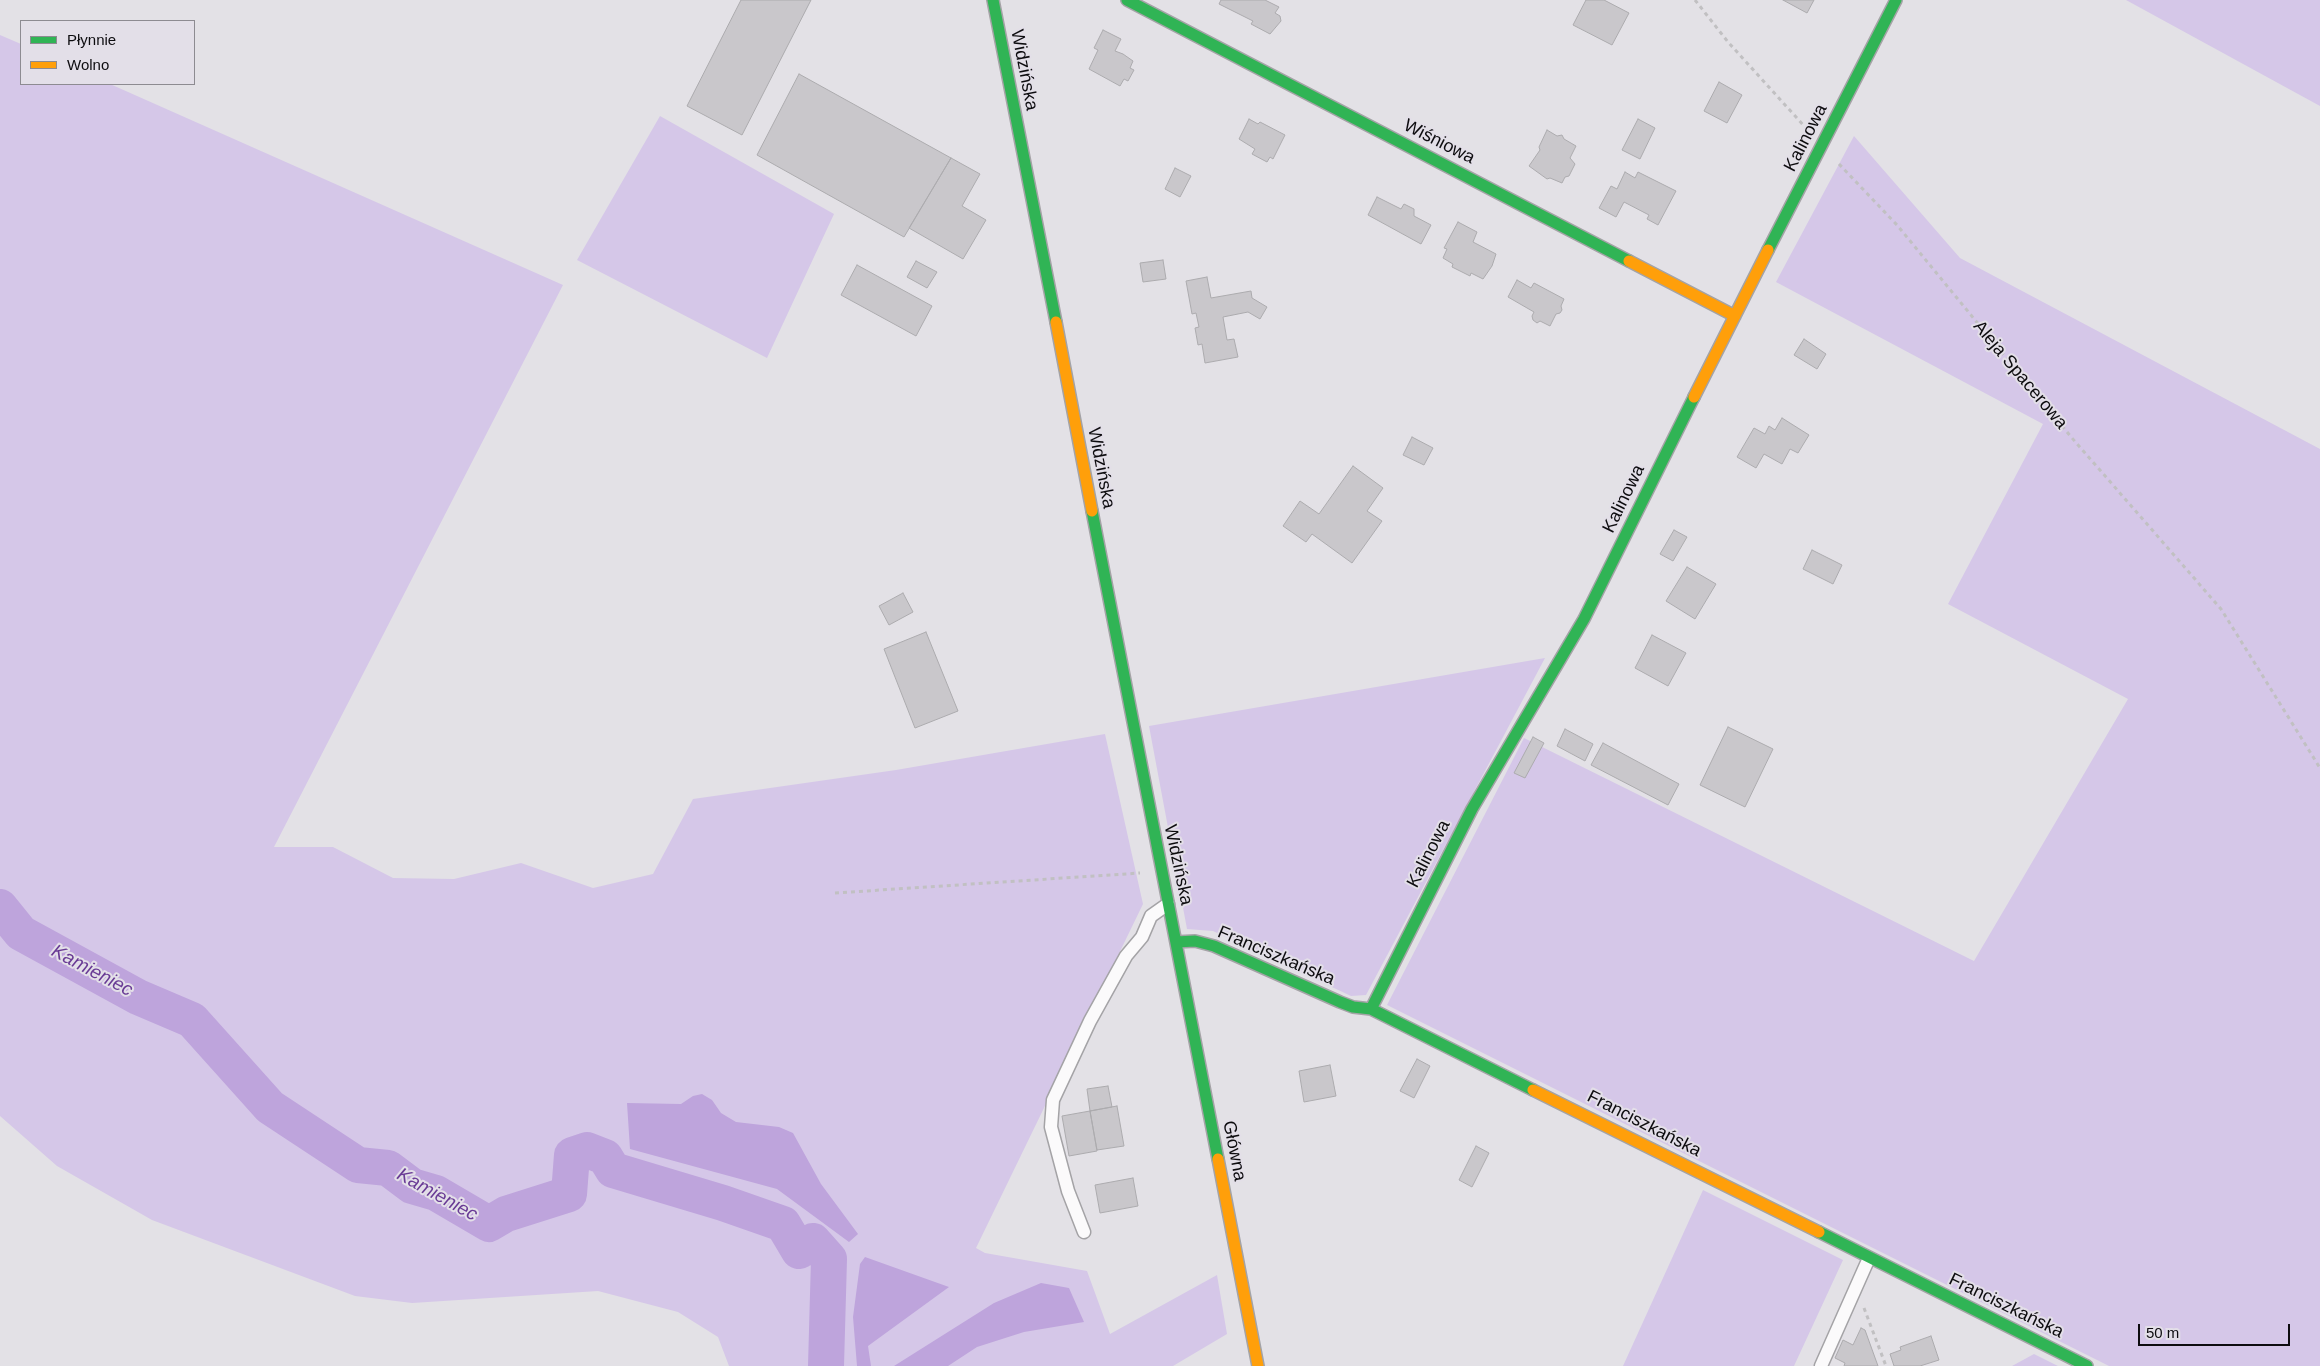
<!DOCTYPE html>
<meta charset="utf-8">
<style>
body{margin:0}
#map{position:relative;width:2320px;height:1366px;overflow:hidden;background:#e3e1e6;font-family:Arial,sans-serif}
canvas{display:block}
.legend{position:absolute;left:20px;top:20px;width:175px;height:65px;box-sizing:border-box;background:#e3dfe8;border:1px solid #8d8b91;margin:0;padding:6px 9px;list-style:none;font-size:15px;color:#0d0c0f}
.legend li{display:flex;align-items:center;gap:10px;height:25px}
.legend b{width:25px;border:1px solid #8d8b91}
.scale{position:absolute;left:2138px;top:1324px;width:152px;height:22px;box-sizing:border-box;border:2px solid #0d0c0f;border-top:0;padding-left:6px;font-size:15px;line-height:18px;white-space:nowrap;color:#0d0c0f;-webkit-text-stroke:4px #e3dfe8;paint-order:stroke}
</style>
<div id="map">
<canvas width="2320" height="1366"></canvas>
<ul class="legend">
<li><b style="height:6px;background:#30b455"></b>Płynnie</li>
<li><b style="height:6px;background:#ff9f0a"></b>Wolno</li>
</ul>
<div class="scale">50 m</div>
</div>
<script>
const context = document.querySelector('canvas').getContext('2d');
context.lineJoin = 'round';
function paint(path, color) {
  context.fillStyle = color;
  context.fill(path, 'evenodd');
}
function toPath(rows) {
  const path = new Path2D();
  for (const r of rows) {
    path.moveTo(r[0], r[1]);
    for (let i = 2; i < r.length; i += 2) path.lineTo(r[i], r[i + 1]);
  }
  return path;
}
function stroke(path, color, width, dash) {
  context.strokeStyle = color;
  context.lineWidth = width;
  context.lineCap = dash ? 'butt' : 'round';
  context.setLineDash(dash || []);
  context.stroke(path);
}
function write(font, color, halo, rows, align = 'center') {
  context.font = font + ' Arial,sans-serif';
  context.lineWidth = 4;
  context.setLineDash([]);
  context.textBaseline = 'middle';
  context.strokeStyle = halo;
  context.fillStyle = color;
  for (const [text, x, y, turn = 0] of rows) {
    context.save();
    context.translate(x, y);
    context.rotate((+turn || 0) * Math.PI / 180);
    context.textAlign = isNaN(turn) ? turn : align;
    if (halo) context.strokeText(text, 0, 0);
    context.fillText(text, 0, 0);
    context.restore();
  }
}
paint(toPath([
 [2126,0,2320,0,2320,106],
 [0,35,21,44,21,84,110,84,563,285,274,847,333,847,393,878,454,879,521,863,593,888,653,874,693,799,896,770,1105,734,1143,904,976,1248,985,1253,1087,1271,1110,1334,1217,1275,1227,1334,1173,1366,729,1366,718,1337,678,1312,598,1291,412,1303,355,1296,152,1220,57,1166,0,1116],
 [660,116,834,214,767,358,577,260],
 [1854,136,1960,258,2320,449,2320,1366,2109,1366,1387,1005,1524,738,1974,961,2128,699,1948,604,2043,424,1776,282],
 [1545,658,1366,995,1351,996,1213,931,1187,929,1149,726],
 [1703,1190,1843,1260,1794,1366,1623,1366],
 [2034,1354,2058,1366,2012,1366]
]), '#d5c7e8');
paint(toPath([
 [702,1094,712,1100,721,1113,736,1122,779,1127,793,1133,821,1184,858,1234,849,1242,777,1189,630,1149,627,1103,681,1104,693,1096],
 [865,1257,949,1287,868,1346,871,1366,857,1366,853,1317,860,1264],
 [1041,1283,1069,1288,1084,1322,1024,1332,977,1347,948,1366,894,1366,994,1303]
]), '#bea4dc');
stroke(toPath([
 [0,907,21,933,138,997,192,1020,270,1107,358,1165,388,1168,412,1186,436,1193,489,1224,506,1214,569,1194,572,1155,587,1150,605,1157,613,1170,723,1203,783,1224,799,1251,813,1241,829,1259,826,1366]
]), '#bea4dc', 36);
const building = toPath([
 [741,0,811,0,742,135,687,106,741,0],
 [1221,0,1265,0,1279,7,1275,13,1280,16,1281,21,1270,34,1251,24,1253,21,1219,4,1221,0],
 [1586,0,1604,0,1629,13,1612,45,1573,25,1586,0],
 [1783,0,1814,0,1807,13,1783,0],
 [1103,30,1121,39,1115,51,1123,54,1133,61,1130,68,1134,70,1128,81,1124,79,1120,86,1089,69,1098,50,1094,48,1103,30],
 [799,74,951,158,904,237,757,155,799,74],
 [1719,82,1742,95,1727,123,1704,111,1719,82],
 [1249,119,1258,124,1260,122,1285,135,1273,159,1270,157,1267,162,1252,154,1255,149,1239,139,1249,119],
 [1638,119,1655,128,1640,159,1622,150,1638,119],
 [1547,130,1557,136,1562,135,1564,139,1576,146,1570,158,1575,164,1569,176,1565,177,1562,183,1550,178,1547,179,1529,166,1540,150,1539,147,1547,130],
 [951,158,980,174,962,206,986,220,963,259,909,228,951,158],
 [1175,168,1191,176,1180,197,1165,189,1175,168],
 [1625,172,1635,178,1638,172,1676,191,1658,225,1647,219,1649,215,1624,202,1616,217,1599,208,1611,186,1617,189,1625,172],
 [1377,197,1401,209,1404,204,1414,209,1414,216,1431,225,1421,244,1368,215,1377,197],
 [1458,222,1477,232,1473,242,1496,254,1492,266,1483,279,1471,273,1470,276,1452,267,1453,264,1443,258,1447,249,1444,248,1458,222],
 [1163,260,1166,279,1143,282,1140,263,1163,260],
 [916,261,937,272,927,288,907,277,916,261],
 [857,265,932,306,916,336,841,295,857,265],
 [1207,277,1211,298,1251,291,1252,298,1267,307,1260,319,1248,312,1223,317,1227,340,1234,339,1238,357,1205,363,1202,344,1198,345,1195,328,1199,327,1196,313,1192,314,1186,281,1207,277],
 [1517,280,1531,288,1534,283,1564,299,1561,306,1562,310,1560,313,1556,314,1550,326,1540,321,1537,323,1533,320,1532,316,1534,312,1508,297,1517,280],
 [1804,339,1826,354,1817,369,1794,355,1804,339],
 [1782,418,1809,435,1798,453,1790,449,1782,464,1764,454,1756,468,1737,457,1754,428,1765,434,1769,426,1775,430,1782,418],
 [1412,437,1433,448,1424,465,1403,455,1412,437],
 [1353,466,1383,488,1367,511,1382,521,1352,563,1312,534,1306,542,1283,526,1300,501,1319,514,1353,466],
 [1674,530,1687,537,1673,561,1660,554,1674,530],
 [1812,550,1842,565,1833,584,1803,569,1812,550],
 [1687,567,1716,584,1695,619,1666,601,1687,567],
 [903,593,913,612,889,625,879,606,903,593],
 [926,632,958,711,915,728,884,649,926,632],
 [1652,635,1686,653,1668,686,1635,668,1652,635],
 [1728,727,1773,749,1745,807,1700,785,1728,727],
 [1565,729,1593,744,1585,761,1557,746,1565,729],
 [1533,737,1544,743,1525,778,1514,773,1533,737],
 [1603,743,1679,784,1668,805,1591,765,1603,743],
 [1417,1059,1430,1066,1414,1098,1400,1091,1417,1059],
 [1330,1065,1336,1096,1304,1102,1299,1071,1330,1065],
 [1108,1086,1112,1107,1090,1111,1087,1089,1108,1086],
 [1117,1106,1124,1146,1097,1150,1090,1111,1117,1106],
 [1090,1111,1097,1151,1069,1156,1062,1116,1090,1111],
 [1476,1146,1489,1153,1472,1187,1459,1180,1476,1146],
 [1133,1178,1138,1206,1100,1213,1095,1185,1133,1178],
 [1861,1328,1865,1330,1878,1366,1844,1366,1845,1363,1835,1358,1843,1340,1853,1345,1861,1328],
 [1931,1336,1939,1360,1920,1366,1894,1366,1890,1354,1901,1350,1900,1347,1931,1336]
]);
paint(building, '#c9c7cb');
stroke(building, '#acabae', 1);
const lane = toPath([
 [1084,1232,1068,1191,1051,1127,1053,1100,1090,1021,1126,956,1142,937,1151,916,1168,904],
 [1821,1366,1869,1258]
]);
const fast = toPath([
 [993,0,1056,322],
 [1127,0,1629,261],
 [1768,250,1896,0],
 [1092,511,1218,1159],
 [1176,942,1195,941,1214,946,1340,1002,1353,1007,1371,1009,1533,1090],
 [1371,1009,1472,809,1584,619,1694,397],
 [1819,1232,2087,1366]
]);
const slow = toPath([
 [1629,261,1735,316],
 [1056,322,1092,511],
 [1694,397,1768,250],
 [1533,1090,1819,1232],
 [1218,1159,1258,1366]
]);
stroke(lane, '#a4a3a6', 15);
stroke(fast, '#a4a3a6', 14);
stroke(slow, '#a4a3a6', 14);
stroke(toPath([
 [1695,0,1728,42,1806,128],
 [1839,164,1897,225,2072,438,2221,609,2320,768],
 [835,893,1140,873],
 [1864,1308,1886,1366]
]), '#c1c0c2', 3, [4, 4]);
stroke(lane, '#fbfafb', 12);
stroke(fast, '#30b455', 11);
stroke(slow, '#ff9f0a', 11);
write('18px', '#0d0c0f', '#e3dfe8', [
 ["Widzińska",1024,70,79],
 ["Kalinowa",1806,138,-63],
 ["Wiśniowa",1439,142,27],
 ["Aleja Spacerowa",2020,375,50],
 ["Widzińska",1101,468,79],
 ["Kalinowa",1624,499,-64],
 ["Kalinowa",1429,854,-63],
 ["Widzińska",1178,865,78],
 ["Franciszkańska",1276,956,23],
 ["Franciszkańska",1644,1124,27],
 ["Główna",1234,1151,79],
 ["Franciszkańska",2006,1306,26]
]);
write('italic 19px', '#693b95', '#e3dfe8', [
 ["Kamieniec",92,971,28],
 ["Kamieniec",437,1195,29]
]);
</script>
